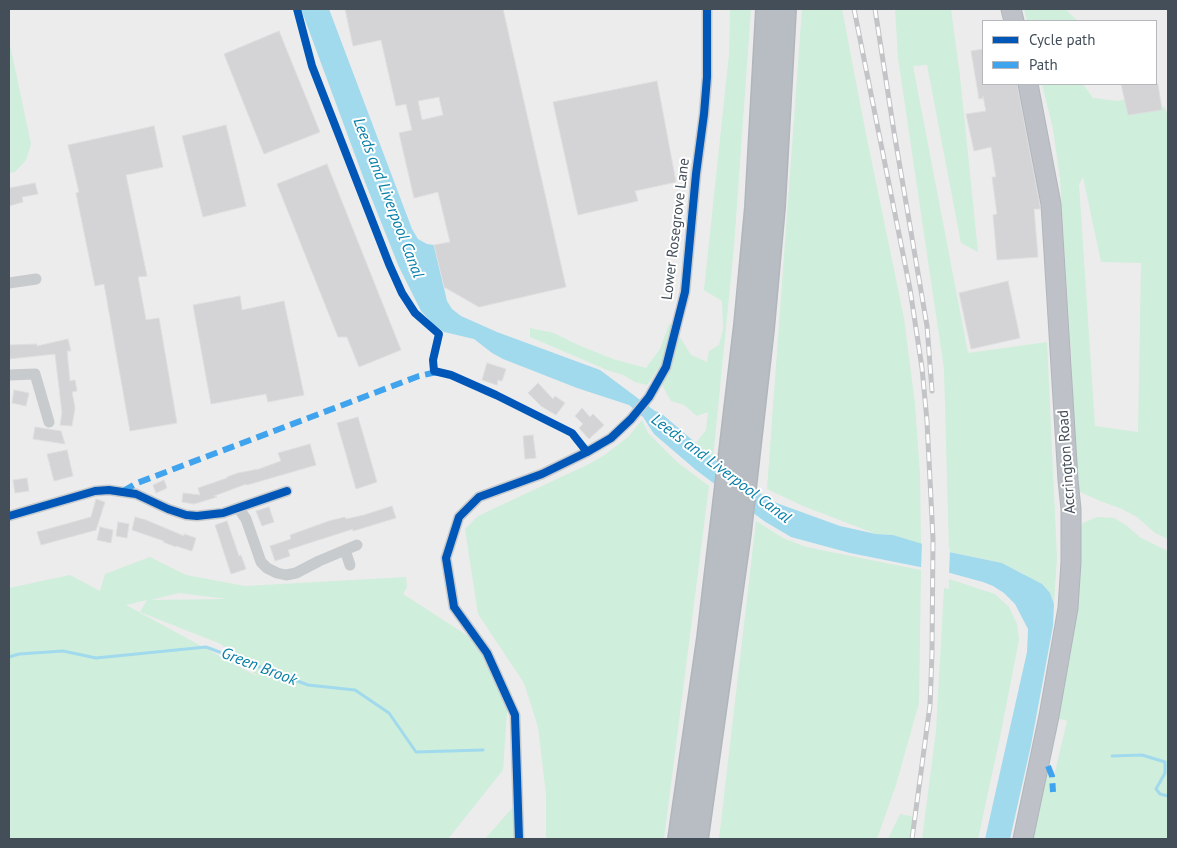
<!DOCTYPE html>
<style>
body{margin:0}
#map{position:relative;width:1177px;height:848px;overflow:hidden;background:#edecec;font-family:"PT Sans",sans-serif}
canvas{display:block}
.frame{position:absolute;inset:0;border:10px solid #434e59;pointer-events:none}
.legend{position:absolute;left:982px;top:20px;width:175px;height:65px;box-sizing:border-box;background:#fff;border:1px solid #b4b8bd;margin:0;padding:6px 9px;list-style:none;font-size:15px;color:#434e59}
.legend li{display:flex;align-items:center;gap:10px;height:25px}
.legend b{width:25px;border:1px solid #b4b8bd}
</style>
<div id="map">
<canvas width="1177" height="848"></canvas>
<div class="frame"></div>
<ul class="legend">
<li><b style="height:6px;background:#0057b8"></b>Cycle path</li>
<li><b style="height:6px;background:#3fa4ed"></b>Path</li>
</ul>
</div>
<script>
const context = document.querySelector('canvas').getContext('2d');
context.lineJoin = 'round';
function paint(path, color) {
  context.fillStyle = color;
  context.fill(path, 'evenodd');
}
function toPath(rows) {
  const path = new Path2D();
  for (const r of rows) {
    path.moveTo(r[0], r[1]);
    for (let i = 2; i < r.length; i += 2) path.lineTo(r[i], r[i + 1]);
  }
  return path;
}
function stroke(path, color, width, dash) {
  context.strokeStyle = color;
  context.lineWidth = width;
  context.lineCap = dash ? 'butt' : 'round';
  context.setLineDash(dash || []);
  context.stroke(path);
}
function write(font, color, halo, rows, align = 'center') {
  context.font = font + ' "PT Sans",sans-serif';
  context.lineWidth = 4;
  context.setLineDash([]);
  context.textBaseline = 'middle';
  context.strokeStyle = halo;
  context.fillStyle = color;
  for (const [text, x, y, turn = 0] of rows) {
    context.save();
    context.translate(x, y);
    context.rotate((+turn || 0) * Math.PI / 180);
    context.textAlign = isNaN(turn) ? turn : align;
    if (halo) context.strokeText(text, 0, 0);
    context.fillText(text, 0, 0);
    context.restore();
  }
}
paint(toPath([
 [730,9,751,9,734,247,713,458,696,443,706,430,708,412,697,416,684,405,671,401,662,385,669,368,680,337,691,355,707,362,709,351,719,345,723,329,722,301,704,290,729,54],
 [802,9,842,9,865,129,904,318,915,404,920,474,921,544,893,535,876,534,803,506,767,489],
 [895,9,951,9,960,76,978,252,961,243,927,65,913,66,968,353,1047,342,1057,558,1054,604,1050,593,1022,573,1002,563,949,552,944,369,898,58],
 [1024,9,1065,9,1078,21,1027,21],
 [9,40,31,144,26,160,15,172,9,173],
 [1042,84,1083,84,1093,98,1118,101,1129,98,1133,109,1165,107,1168,116,1168,539,1155,533,1137,517,1122,509,1100,501,1078,491,1074,476,1072,369,1060,179,1053,129],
 [1083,177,1101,262,1141,263,1138,432,1095,426,1079,184],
 [669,324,673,326,661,365,647,385,635,382,623,375,607,370,530,337,530,328,554,333,578,345,613,359,646,368,660,349],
 [642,420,648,433,677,462,709,486,664,839,546,839,546,794,538,727,524,683,478,614,465,529,478,516,589,464,606,454,628,437],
 [1097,517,1114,518,1127,526,1141,538,1168,551,1168,839,1028,839,1043,773,1054,776,1067,721,1054,717,1075,530,1083,523],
 [756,521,783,538,806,547,921,570,919,703,896,785,877,839,719,839],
 [150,557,186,575,245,586,406,577,407,587,403,594,482,645,508,698,503,770,448,839,9,839,9,588,70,575,100,591,105,574],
 [179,593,227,599,151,600],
 [147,600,140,612,221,644,258,677,126,605],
 [949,579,995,594,1009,607,1017,624,1019,640,1000,737,978,839,922,839,936,731,944,588,949,589],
 [513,807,514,839,485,839],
 [900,814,914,817,910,839,888,839]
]), '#cfeedc');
paint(toPath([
 [301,9,329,9,412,229,418,239,427,244,434,245,447,301,452,309,461,316,497,332,600,370,655,411,661,413,713,458,771,501,840,526,876,534,893,535,949,552,1002,563,1042,584,1050,593,1054,604,1053,626,1031,745,1010,839,985,839,1027,652,1028,629,1015,604,1004,593,993,586,983,582,950,573,850,553,791,537,764,521,696,470,654,434,643,417,629,405,577,388,503,359,492,353,474,339,444,332,433,324,421,311,399,267,365,182]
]), '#a1daed');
paint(toPath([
 [922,542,950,549,949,576,921,570]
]), '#edecec');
stroke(toPath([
 [9,657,19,654,63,651,96,658,206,647,308,685,355,690,389,713,416,752,483,750],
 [1112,756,1142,755,1165,762,1165,773,1156,789,1160,794,1168,796]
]), '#a1daed', 3);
const building = toPath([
 [345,9,503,9,566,287,479,307,444,287,434,245,450,242,438,192,414,198,399,133,412,130,406,104,396,106,381,40,353,46,345,9],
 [439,97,443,115,422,120,418,101,439,97],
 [279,31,320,132,264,154,224,54,279,31],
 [983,49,983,84,1017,84,1040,205,1040,209,1034,209,1038,257,997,260,993,215,997,214,992,177,996,177,991,147,974,151,966,114,986,111,983,96,983,98,979,99,971,51,983,49],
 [657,81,676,182,635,191,638,201,578,215,553,102,657,81],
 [1121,84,1158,84,1162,110,1128,115,1121,84],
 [226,125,246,206,203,217,182,136,226,125],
 [154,126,163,167,126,175,147,276,138,277,146,320,159,318,177,423,130,431,104,284,95,286,76,193,79,192,68,145,154,126],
 [327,164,401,350,359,367,347,337,338,337,277,184,327,164],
 [35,183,38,194,22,197,23,202,9,206,9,188,35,183],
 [1008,281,1020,338,971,349,959,293,1008,281],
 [240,296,242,310,284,301,304,395,268,402,266,394,211,404,193,305,240,296],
 [68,339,71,351,67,351,70,381,75,380,77,391,72,392,75,408,72,426,60,425,62,413,55,354,9,359,9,345,37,344,37,346,68,339],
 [487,363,506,369,502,381,498,380,497,385,482,380,487,363],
 [538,383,553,399,555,396,565,403,556,415,541,406,528,393,538,383],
 [14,390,29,393,26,406,12,403,14,390],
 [582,408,590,417,593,414,604,425,589,439,579,428,583,424,575,416,582,408],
 [358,417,377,482,356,489,337,423,358,417],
 [35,427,61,431,65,444,33,439,35,427],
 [533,435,536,458,525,459,523,436,533,435],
 [310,444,316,465,247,485,246,484,214,496,217,497,194,504,182,502,183,493,200,495,198,488,227,478,227,477,238,473,259,469,281,461,278,453,310,444],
 [67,450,73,476,54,481,47,454,67,450],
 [27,478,29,491,15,493,13,480,27,478],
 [164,480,167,488,156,493,153,485,164,480],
 [96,499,105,502,96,530,41,545,37,532,91,517,96,499],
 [392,506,396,518,353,531,353,529,306,544,288,550,290,556,275,561,270,546,291,539,290,535,329,521,345,517,346,519,364,515,392,506],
 [269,507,274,522,262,526,256,511,269,507],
 [135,517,146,520,184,536,184,534,196,538,192,551,176,546,176,547,163,542,164,541,132,530,135,517],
 [227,521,239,556,241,555,246,569,231,574,215,525,227,521],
 [118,522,129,524,127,538,116,536,118,522],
 [100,527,113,530,111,543,97,540,100,527]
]);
paint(building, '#d4d4d7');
stroke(building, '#dededf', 1);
const trunk = toPath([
 [1011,9,1014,21],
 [1023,839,1049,716,1068,608,1071,562,1071,509,1068,480,1051,204,1028,84]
]);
const motorway = toPath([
 [679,839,708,638,745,325,756,207,767,9],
 [697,839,740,533,763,329,774,207,785,9]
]);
stroke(trunk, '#b0b6bc', 21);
stroke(motorway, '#b0b6bc', 24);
stroke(toPath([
 [9,283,36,279],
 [9,375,35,374,49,422],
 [239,509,246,519,261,562,267,568,277,573,286,575,296,573,319,561,357,545],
 [9,516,95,491,109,490,136,494,168,509,186,515,197,516,223,513,287,491],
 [345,550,350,565],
 [519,839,515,715,487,653,454,607,446,558,459,517,479,497,542,474,587,452,611,438,631,419,649,397,666,367,685,292,696,174,704,114,707,77,707,9]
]), '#c8cbcd', 11);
stroke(trunk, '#bec2c8', 19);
stroke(motorway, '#b8bdc3', 21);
const rail = toPath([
 [854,9,910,289,922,368,927,421,933,539,932,653,930,705,912,839],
 [875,9,894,132,927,326,932,391]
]);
stroke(rail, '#c2c4c7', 5);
stroke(rail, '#fff', 3, [9]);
stroke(toPath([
 [123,491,137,483,419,376,437,372],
 [1048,766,1052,776,1053,792]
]), '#3fa4ed', 6, [12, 6]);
stroke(toPath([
 [297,9,312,66,389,264,402,293,415,313,439,334,433,360,434,371,451,375,496,395,572,433,587,452],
 [9,516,95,491,109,490,136,494,168,509,186,515,197,516,223,513,287,491],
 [519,839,515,715,487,653,454,607,446,558,459,517,479,497,542,474,587,452,611,438,631,419,649,397,666,367,685,292,696,174,704,114,707,77,707,9]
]), '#0057b8', 8);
write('15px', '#434e59', '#fff', [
 ["Lower Rosegrove Lane",676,229,-83],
 ["Accrington Road",1067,462,-94]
]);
write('italic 16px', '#077fa8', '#fff', [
 ["Leeds and Liverpool Canal",388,198,69],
 ["Leeds and Liverpool Canal",721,469,37],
 ["Green Brook",259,667,21]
]);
</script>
